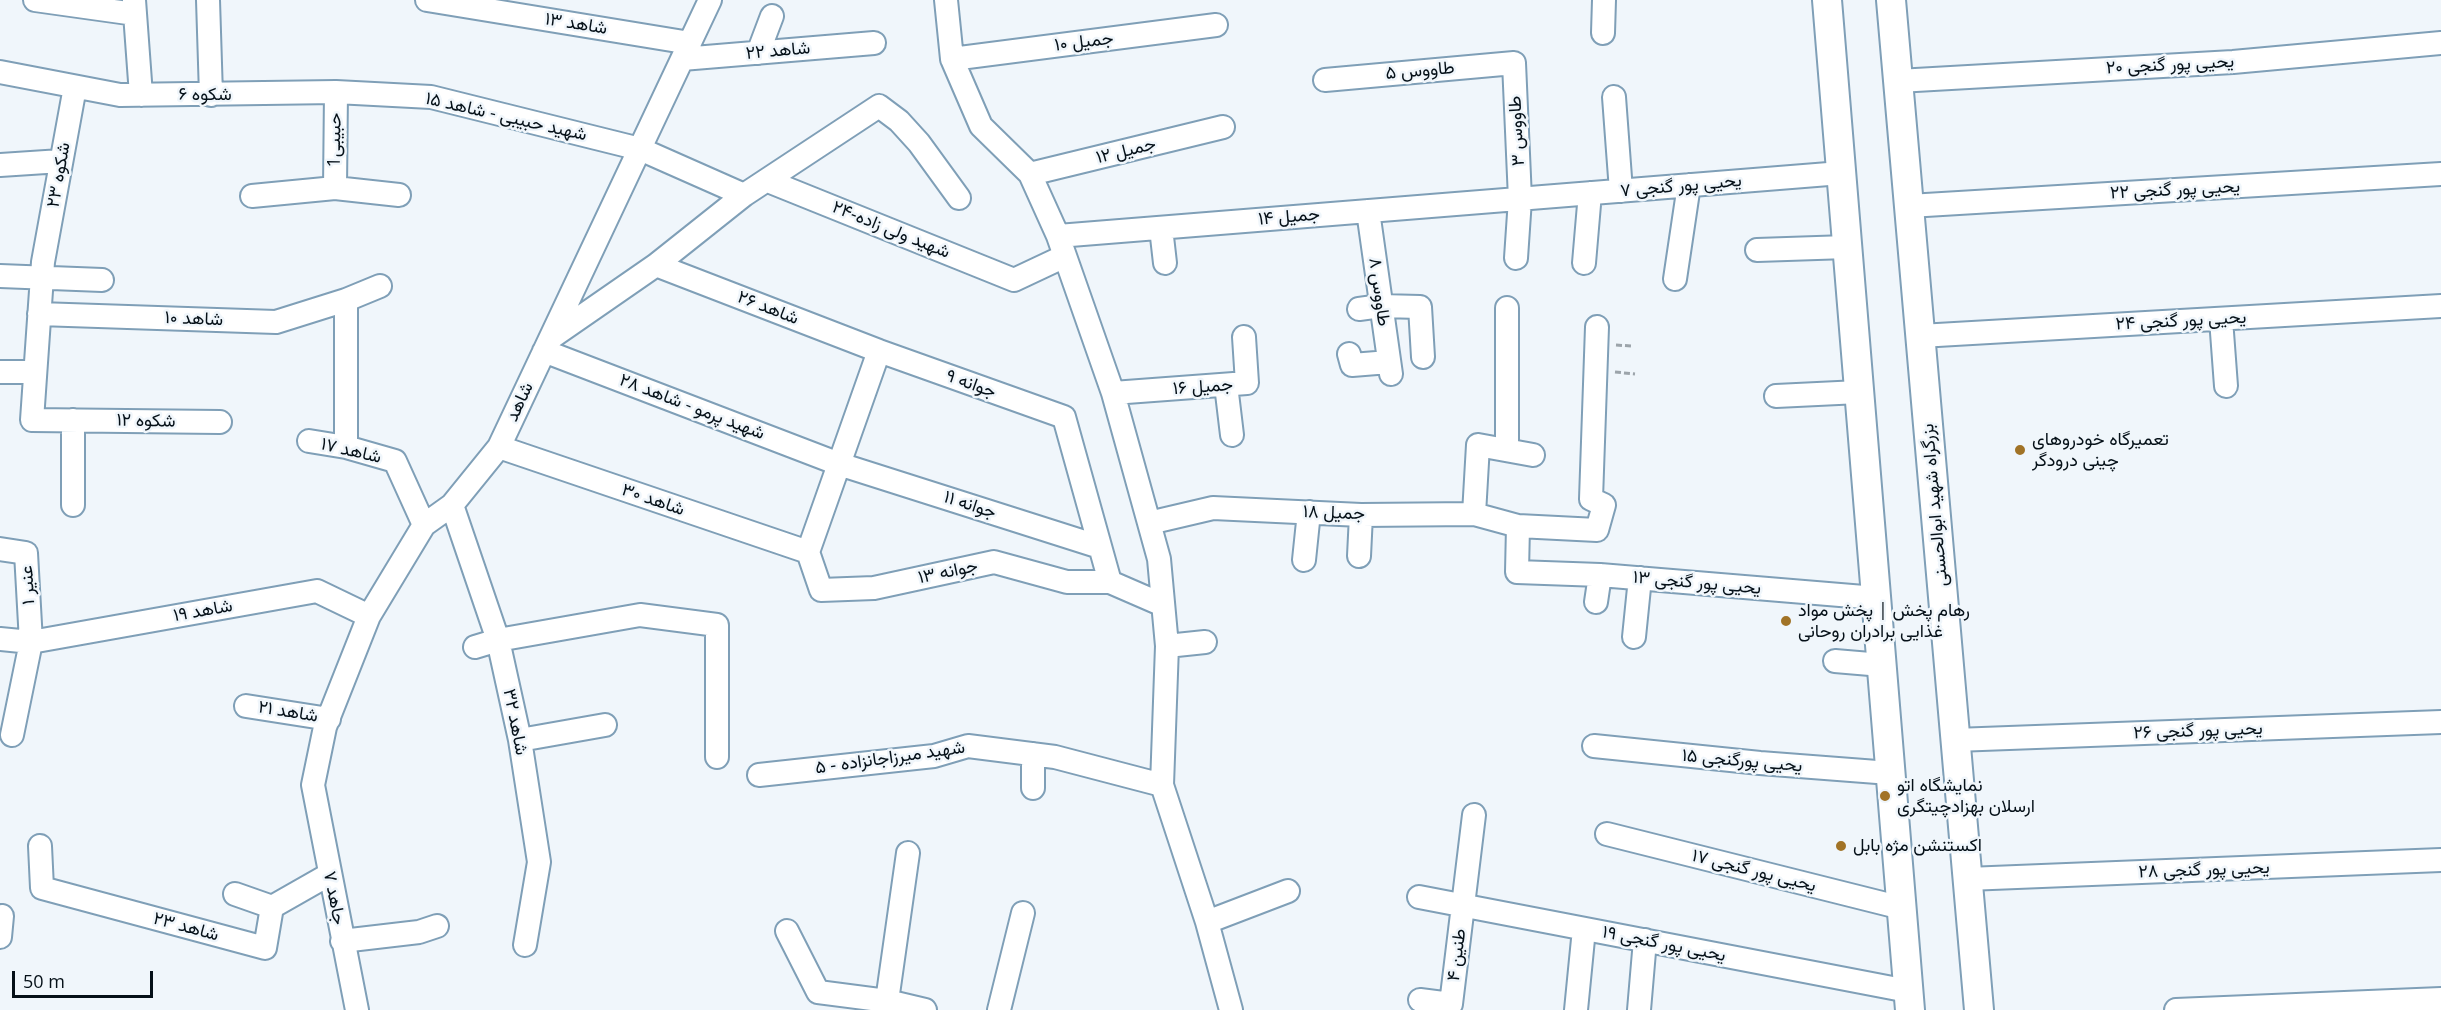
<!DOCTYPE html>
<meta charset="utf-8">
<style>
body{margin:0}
#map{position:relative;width:2441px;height:1010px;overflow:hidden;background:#f0f6fb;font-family:"Open Sans",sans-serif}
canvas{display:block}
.scale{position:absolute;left:12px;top:971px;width:141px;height:27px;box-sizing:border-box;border:3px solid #051018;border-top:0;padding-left:8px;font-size:18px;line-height:21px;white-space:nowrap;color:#051018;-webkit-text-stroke:4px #f0f6fb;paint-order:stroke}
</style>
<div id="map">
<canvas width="2441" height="1010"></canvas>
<div class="scale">50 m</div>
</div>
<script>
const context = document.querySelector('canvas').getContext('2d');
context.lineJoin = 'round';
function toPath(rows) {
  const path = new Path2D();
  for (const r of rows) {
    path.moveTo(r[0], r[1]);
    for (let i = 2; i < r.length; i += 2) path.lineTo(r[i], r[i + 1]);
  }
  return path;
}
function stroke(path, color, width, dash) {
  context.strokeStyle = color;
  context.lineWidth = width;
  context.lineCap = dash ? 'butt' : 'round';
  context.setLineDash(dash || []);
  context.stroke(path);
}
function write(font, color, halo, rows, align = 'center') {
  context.font = font + ' "Open Sans",Vazirmatn,sans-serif';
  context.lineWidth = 5;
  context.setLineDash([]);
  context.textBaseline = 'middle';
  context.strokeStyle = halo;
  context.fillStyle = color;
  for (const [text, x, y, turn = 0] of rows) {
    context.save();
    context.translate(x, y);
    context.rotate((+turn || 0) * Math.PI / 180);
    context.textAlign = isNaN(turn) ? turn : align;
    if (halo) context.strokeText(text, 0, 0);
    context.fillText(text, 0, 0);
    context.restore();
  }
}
const minor = toPath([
 [35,0,135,14],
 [134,0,141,95],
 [208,0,211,95],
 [427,0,690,43],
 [946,0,952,59,981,126,1030,174,1058,236,1113,393,1159,559,1167,646,1162,785,1207,922,1231,1010],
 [1603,33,1604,0],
 [758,53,772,16],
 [682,59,874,43],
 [952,59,1216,25],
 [0,72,120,95,336,92,431,97,640,149,744,195],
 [1325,80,1514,63,1520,199,1516,258],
 [1898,81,2233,62,2441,43],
 [75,87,43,262,32,420,220,422],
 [1614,97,1621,191],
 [0,165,61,161],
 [1030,174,1223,127],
 [768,181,1014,280,1065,256],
 [335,188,336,92],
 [252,196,335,188,399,195],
 [1909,206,2441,174],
 [1368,211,1391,374],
 [1161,228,1165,263],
 [1058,236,1841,173],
 [1757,250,1847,247],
 [1584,263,1590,193],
 [656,265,879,351,1064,417,1110,582],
 [0,276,102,280],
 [1675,279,1689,185],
 [1359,309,1381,306,1420,307,1423,357],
 [39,314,276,322,346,300,380,286],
 [2221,319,2226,386],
 [1920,336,2441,306],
 [552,337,656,265,744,195,879,106,899,121,919,143,959,198],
 [544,351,839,464,1100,547],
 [879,351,808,552,821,590,874,588,994,562,1067,582,1110,582,1163,605],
 [1349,354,1352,365,1389,362],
 [0,372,35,372],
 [1226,385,1232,435],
 [1113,393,1247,383,1244,337],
 [1776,396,1859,392],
 [73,420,73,505],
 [309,441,346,447,395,461,424,525],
 [346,447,346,300],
 [499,447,808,552],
 [1507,450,1507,308],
 [452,505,498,640,520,740,539,862,525,945],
 [1474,514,1478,445,1533,455],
 [1149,523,1213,508,1361,515,1474,514,1518,526,1597,530,1604,505,1591,499,1597,327],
 [1518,526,1517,572,1600,575,1876,598],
 [0,549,26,553,31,642,12,735],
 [1359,556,1361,515],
 [1304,560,1309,512],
 [1596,602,1600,575],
 [1634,637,1640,578],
 [0,639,31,642,317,591,369,616],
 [1167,646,1205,642],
 [475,647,498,640,640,615,717,625,717,757],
 [1835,661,1882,665],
 [246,706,329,719],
 [520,740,605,725],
 [1955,740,2441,722],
 [1594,746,1760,763,1890,773],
 [1033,754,1033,788],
 [759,775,934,756,968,746,1055,757,1162,785],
 [1607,834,1902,908],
 [40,846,42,888,265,948,272,907,330,874],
 [1967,879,2441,860],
 [235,894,272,907],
 [1419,897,1908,991],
 [1207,922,1288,891],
 [787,931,818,992],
 [0,937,2,916],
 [342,941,419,932,437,926],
 [818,992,887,1001,925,1010],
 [1420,1000,1451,1004,1474,815],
 [887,1001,908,853],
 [357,1010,313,785,325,727,369,616,424,525,452,505,499,447,710,0],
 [999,1010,1023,913],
 [1576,1010,1584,929],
 [1639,1010,1645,940],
 [2176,1010,2441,999]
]);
const major = toPath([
 [1827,0,1910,1010],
 [1891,0,1979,1010]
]);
stroke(minor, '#7f9fb7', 26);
stroke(major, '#7f9fb7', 32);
stroke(toPath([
 [1616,345,1631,346],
 [1615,372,1635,374]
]), '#9ca4aa', 3, [6, 3]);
stroke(minor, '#fff', 22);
stroke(major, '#fff', 28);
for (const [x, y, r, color] of [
 [2020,450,6,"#a17326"],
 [1786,621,6,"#a17326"],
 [1885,796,6,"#a17326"],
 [1841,846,6,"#a17326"]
]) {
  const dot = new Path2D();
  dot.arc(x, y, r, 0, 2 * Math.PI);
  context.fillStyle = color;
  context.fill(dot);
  stroke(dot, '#f0f6fb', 2);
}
write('18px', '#051018', '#f0f6fb', [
 ["شاهد ۱۳",576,24,9],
 ["جمیل ۱۰",1084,42,-7],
 ["شاهد ۲۲",778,51,-5],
 ["یحیی پور گنجی ۲۰",2170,65,-3],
 ["طاووس ۵",1420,71,-5],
 ["شکوه ۶",205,95],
 ["شهید حبیبی - شاهد ۱۵",506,117,13],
 ["طاووس ۳",1517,131,-93],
 ["حبیبی1",335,140,-89],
 ["جمیل ۱۲",1126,151,-14],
 ["شکوه ۲۳",59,175,-80],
 ["یحیی پور گنجی ۷",1681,186,-5],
 ["یحیی پور گنجی ۲۲",2175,190,-3],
 ["جمیل ۱۴",1289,217,-5],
 ["شهید ولی زاده-۲۴",891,230,22],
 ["طاووس ۸",1379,292,82],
 ["شاهد ۲۶",768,308,21],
 ["شاهد ۱۰",194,319,2],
 ["یحیی پور گنجی ۲۴",2181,321,-3],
 ["جوانه ۹",971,384,20],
 ["جمیل ۱۶",1203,387,-4],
 ["شاهد",520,402,-65],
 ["شهید پرمو - شاهد ۲۸",692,407,21],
 ["شکوه ۱۲",146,421,1],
 ["شاهد ۱۷",351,451,13],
 ["شاهد ۳۰",653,500,19],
 ["جوانه ۱۱",970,505,18],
 ["بزرگراه شهید ابوالحسنی",1935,505,-95],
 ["جمیل ۱۸",1334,513,2],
 ["جوانه ۱۳",948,572,-12],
 ["یحیی پور گنجی ۱۳",1697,583,5],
 ["عنیر ۱",28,585,-93],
 ["شاهد ۱۹",203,611,-10],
 ["شاهد ۲۱",288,712,9],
 ["شاهد ۳۲",515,722,79],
 ["یحیی پور گنجی ۲۶",2198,731,-2],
 ["شهید میرزاجانزاده - ۵",890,758,-8],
 ["یحیی پورگنجی ۱۵",1742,761,5],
 ["یحیی پور گنجی ۲۸",2204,870,-2],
 ["یحیی پور گنجی ۱۷",1754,871,14],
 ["جاهد ۷",334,898,79],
 ["شاهد ۲۳",186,927,15],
 ["یحیی پور گنجی ۱۹",1664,944,11],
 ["طنین ۴",1457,955,-83]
]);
write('18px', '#051018', '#f0f6fb', [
 ["تعمیرگاه خودروهای",2032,440],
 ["چینی درودگر",2032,461],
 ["رهام پخش | پخش مواد",1798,611],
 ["غذایی برادران روحانی",1798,632],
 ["نمایشگاه اتو",1897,786],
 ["ارسلان بهزادچیتگری",1897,807],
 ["اکستنشن مژه بابل",1853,846]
], 'left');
</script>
